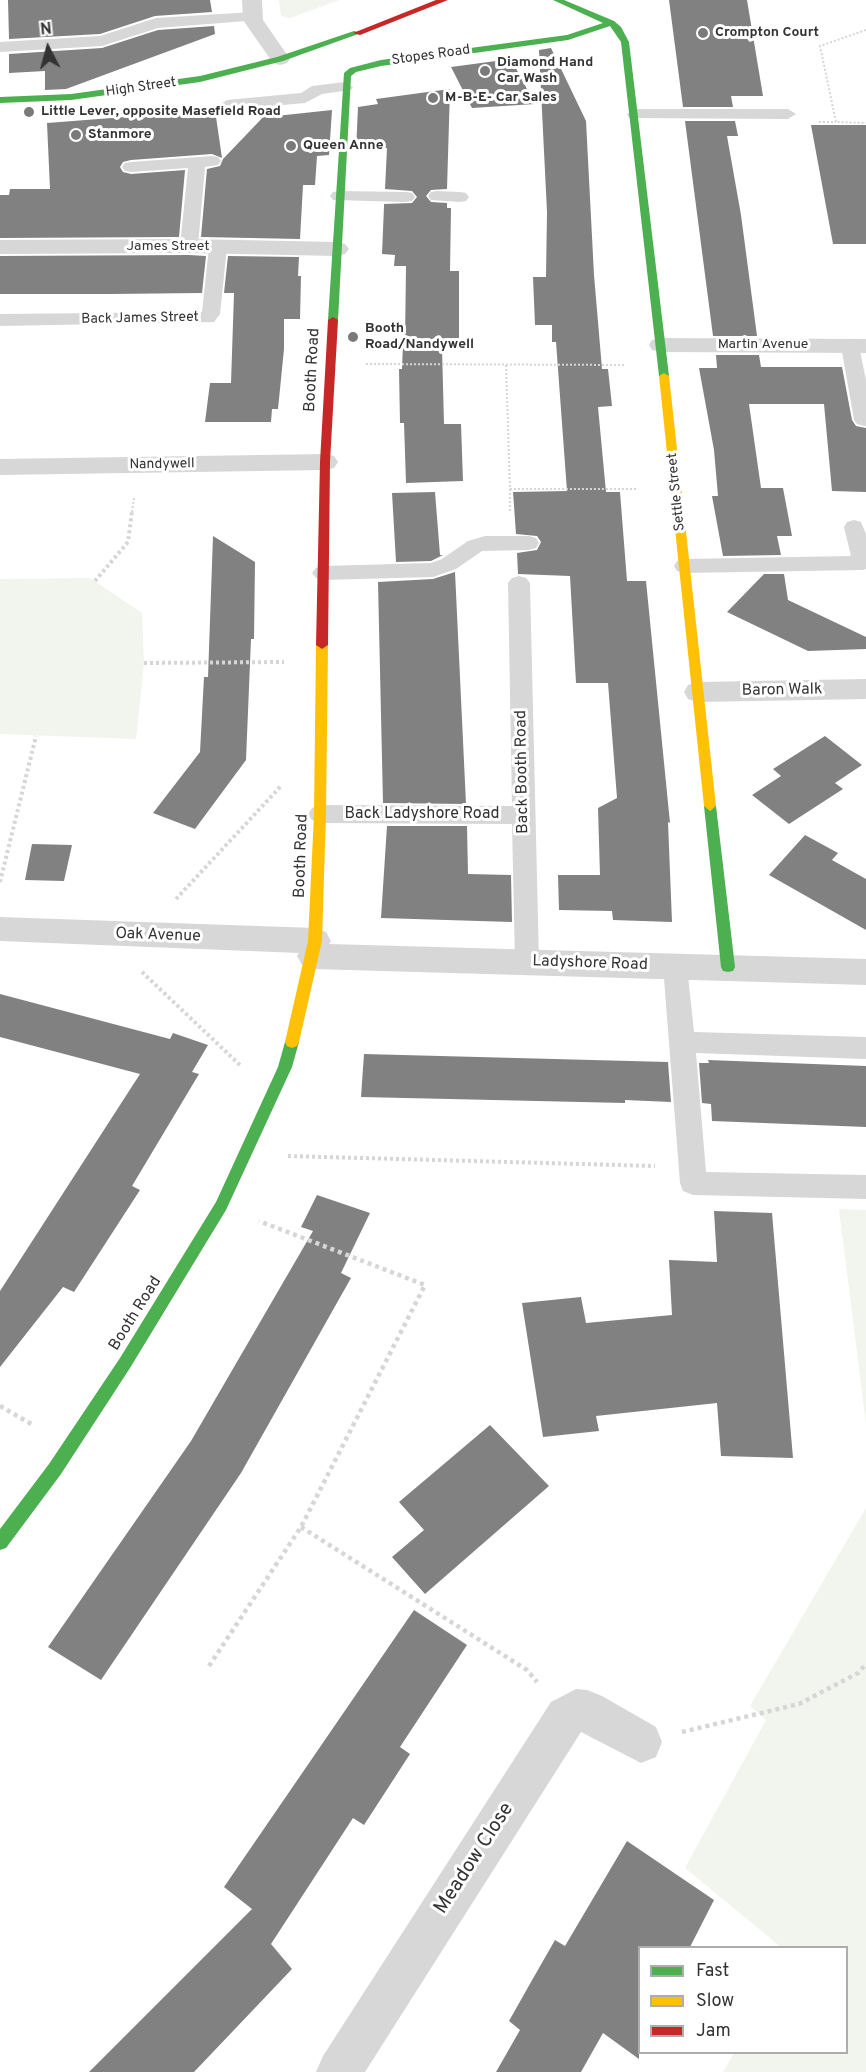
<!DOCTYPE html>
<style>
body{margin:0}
#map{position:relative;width:866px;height:2072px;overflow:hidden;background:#fff;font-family:Overpass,sans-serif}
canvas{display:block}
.legend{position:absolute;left:638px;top:1946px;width:210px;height:108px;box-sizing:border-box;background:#fff;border:2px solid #adadad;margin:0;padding:8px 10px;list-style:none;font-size:18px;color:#333}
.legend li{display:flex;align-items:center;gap:12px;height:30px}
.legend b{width:30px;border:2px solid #adadad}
.north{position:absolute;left:18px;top:18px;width:60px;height:60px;-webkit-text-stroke:4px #fff;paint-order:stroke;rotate:354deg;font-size:16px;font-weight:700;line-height:24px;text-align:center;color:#333}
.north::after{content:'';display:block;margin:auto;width:21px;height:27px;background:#333;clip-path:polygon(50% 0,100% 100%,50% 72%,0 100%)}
</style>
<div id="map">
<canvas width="866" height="2072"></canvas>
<ul class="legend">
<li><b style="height:8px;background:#4caf50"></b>Fast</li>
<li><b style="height:8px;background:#ffc107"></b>Slow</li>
<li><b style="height:8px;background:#c62828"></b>Jam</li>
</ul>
<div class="north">N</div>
</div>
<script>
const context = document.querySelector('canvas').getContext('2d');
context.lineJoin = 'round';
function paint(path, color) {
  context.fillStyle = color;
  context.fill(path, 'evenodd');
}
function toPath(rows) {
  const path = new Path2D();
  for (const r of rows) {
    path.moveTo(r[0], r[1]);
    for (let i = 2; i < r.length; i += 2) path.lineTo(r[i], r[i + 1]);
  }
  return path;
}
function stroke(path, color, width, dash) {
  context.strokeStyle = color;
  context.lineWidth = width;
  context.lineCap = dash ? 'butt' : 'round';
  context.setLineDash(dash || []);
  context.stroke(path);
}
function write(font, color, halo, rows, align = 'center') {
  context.font = font + ' Overpass,sans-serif';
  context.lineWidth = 6;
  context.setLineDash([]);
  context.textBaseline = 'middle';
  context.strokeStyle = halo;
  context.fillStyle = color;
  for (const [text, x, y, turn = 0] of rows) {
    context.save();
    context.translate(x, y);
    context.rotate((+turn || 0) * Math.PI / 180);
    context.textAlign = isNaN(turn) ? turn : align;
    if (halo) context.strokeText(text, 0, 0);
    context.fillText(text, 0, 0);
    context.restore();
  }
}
paint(toPath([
 [279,0,339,0,290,18,281,16],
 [90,578,142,613,144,663,136,739,0,734,0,579],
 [839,1209,866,1210,866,1424],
 [866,1508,866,2072,723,2072,734,2053,846,2052,846,1948,781,1947,685,1868,766,1720,750,1706]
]), '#f1f5ed');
paint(toPath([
 [8,0,210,0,212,12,155,16,100,34,9,39],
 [669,0,747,0,763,96,731,96,733,107,683,107],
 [214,26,215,34,66,89,45,90,45,71,9,73,9,54,102,48,158,30],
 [551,48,586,121,594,275,602,369,608,369,612,406,598,407,606,492,620,492,627,581,646,581,670,823,668,822,672,922,613,920,612,911,559,910,558,875,600,875,598,808,617,798,608,683,576,683,570,576,518,574,517,553,537,550,541,542,537,536,516,534,513,492,567,491,556,342,552,342,552,325,535,325,533,277,546,277,547,212,539,50],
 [511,59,535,104,472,108,451,67],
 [450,89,447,189,431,190,426,196,431,202,447,203,447,208,451,208,450,271,459,271,459,348,442,348,444,424,461,424,463,481,406,483,404,423,400,423,399,369,402,369,403,343,405,343,406,266,394,266,395,255,382,254,384,206,384,204,412,203,417,197,412,191,385,189,387,148,356,152,358,107,378,104,376,99],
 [215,110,222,158,212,154,131,160,123,162,120,167,123,172,131,174,185,170,179,237,0,238,0,195,9,195,10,189,50,189,47,123],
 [332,110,329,155,317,156,315,185,303,185,300,239,201,237,207,169,220,166,223,159,268,112,276,116],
 [685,121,735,121,738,136,727,136,741,215,757,336,713,336],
 [811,125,866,125,866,244,833,244],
 [0,256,189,255,206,256,202,293,111,294,0,294],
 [228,256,299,257,298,276,301,276,300,319,284,319,284,349,278,409,272,409,271,422,205,422,210,383,231,383,234,293,224,293],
 [716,355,759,355,761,367,842,367,852,420,856,426,866,428,866,492,832,491,824,404,749,404,761,488,783,488,792,536,777,536,781,555,723,556,712,496,718,496,714,450,699,368,717,368],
 [435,492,440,555,443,555,431,561,396,562,392,493],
 [213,536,255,562,254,639,251,639,246,760,195,829,153,813,200,752,204,677,208,677],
 [455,572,466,804,383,803,378,582,433,579],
 [764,574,784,574,788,600,866,637,866,649,808,651,727,612],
 [825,736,862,765,835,783,843,789,789,824,752,795,781,776,773,769],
 [387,826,467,826,468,874,511,875,512,922,381,918],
 [805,835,838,853,832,860,866,879,866,930,769,875],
 [32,844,72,845,64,881,25,880],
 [0,994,170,1039,173,1033,208,1045,192,1072,199,1074,132,1186,140,1190,74,1292,63,1287,0,1367,0,1291,140,1074,0,1037],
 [364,1054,668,1062,671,1102,625,1100,625,1103,361,1097],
 [708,1060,866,1066,866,1127,712,1121,711,1104,702,1103,699,1063,709,1063],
 [317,1195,370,1213,341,1273,351,1278,241,1473,101,1680,48,1647,191,1441,313,1231,301,1227],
 [714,1211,772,1213,793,1458,721,1456,717,1403,596,1416,599,1431,543,1437,522,1303,581,1297,586,1323,672,1315,669,1260,717,1262],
 [490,1425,549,1486,425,1594,392,1557,424,1530,399,1502],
 [414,1610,467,1645,400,1747,410,1754,364,1825,353,1818,271,1944,292,1969,194,2072,89,2072,252,1909,224,1887],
 [627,1841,714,1900,690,1947,639,1947,639,2059,603,2033,581,2072,496,2072,520,2030,509,2021,531,1982,555,1940,565,1946]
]), '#818181');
stroke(toPath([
 [866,30,820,46,836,122,866,123],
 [819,122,836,122],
 [366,364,626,365],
 [506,365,510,489,637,489],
 [510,489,510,512],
 [132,512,134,498]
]), '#d6d6d6', 2, [2, 2]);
stroke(toPath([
 [95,581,128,542,132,511],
 [144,663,284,662],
 [0,882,36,736],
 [176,899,281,786],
 [142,972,241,1066],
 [288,1156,655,1166]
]), '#d6d6d6', 4, [3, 3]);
stroke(toPath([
 [0,1406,33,1425],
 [301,1527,527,1670,537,1682],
 [209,1666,301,1527,425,1285,259,1221],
 [682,1732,799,1704,858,1673,866,1664]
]), '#d6d6d6', 4.5, [4, 4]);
paint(toPath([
 [253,12,261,17,259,20,158,28,102,46,0,52,0,42,100,36,156,18,253,12],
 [345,82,353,87,351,90,322,94,305,103,227,110,219,105,227,100,301,93,312,86,345,82],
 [635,109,788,109,796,114,788,119,629,118,627,114,635,109],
 [212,156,218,157,221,161,218,165,205,167,198,246,195,250,183,250,180,246,188,168,131,172,125,171,122,167,125,163,131,162,212,156],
 [339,191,406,192,412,193,415,197,412,201,406,202,333,200,330,196,333,192,339,191],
 [437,191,460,192,466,193,469,197,466,201,460,202,431,200,428,196,431,192,437,191],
 [218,242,224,243,227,247,220,314,214,322,0,326,0,314,202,312,209,247,212,243,218,242],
 [850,340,857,342,859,346,866,380,866,426,864,426,857,424,854,420,841,346,843,342,850,340],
 [854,520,861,522,866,534,866,569,863,570,684,573,677,571,674,566,677,561,684,559,851,556,844,527,847,522,854,520],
 [485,536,529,536,536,538,539,543,536,548,529,550,482,551,456,569,433,577,323,580,316,578,312,573,316,568,323,566,431,563,442,559,468,541,485,536],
 [519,576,526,578,530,583,539,962,536,969,527,972,518,969,515,962,512,824,320,823,312,820,308,814,312,808,320,805,512,806,508,583,512,578,519,576],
 [675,956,684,959,687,966,694,1032,866,1037,866,1059,696,1053,706,1172,866,1175,866,1199,693,1195,683,1191,680,1183,663,966,666,959,675,956]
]), '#d7d7d7');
paint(toPath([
 [242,0,262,0,263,20,290,59,287,63,280,65,273,63,243,20,242,0],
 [189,239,337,242,345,244,349,249,345,254,337,256,189,253,0,254,0,240,189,239],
 [661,338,866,339,866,353,661,352,652,350,649,345,652,340,661,338],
 [325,454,334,456,338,462,334,468,325,470,0,475,0,459,325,454],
 [866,679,866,699,698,702,688,699,684,692,688,685,698,682,866,679],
 [0,917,315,928,326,932,331,941,329,944,866,959,866,985,313,969,302,965,297,956,299,953,0,941,0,917],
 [576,1689,587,1690,602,1696,656,1727,662,1742,656,1757,641,1763,581,1732,365,2072,316,2072,323,2056,551,1702,576,1689]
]), '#d7d7d7');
paint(toPath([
 [553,0,564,0,614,21,621,27,629,42,669,376,668,378,664,379,659,376,621,42,610,26,568,40,381,66,356,72,351,76,338,320,333,323,328,320,344,73,350,68,381,60,567,35,603,23,553,0],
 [354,31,361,33,283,61,200,82,71,100,0,103,0,97,71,94,200,76,277,57,354,31],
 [710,801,716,806,735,967,733,971,728,972,723,971,721,967,704,806,710,801],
 [292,1036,297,1038,299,1042,292,1067,226,1210,130,1368,61,1474,6,1548,0,1550,0,1529,49,1464,120,1358,216,1202,278,1067,285,1042,287,1038,292,1036]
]), '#4caf50');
paint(toPath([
 [664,373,669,376,716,806,710,811,704,806,659,376,664,373],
 [322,641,328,645,326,814,322,941,299,1042,297,1046,292,1048,287,1046,285,1042,308,941,314,814,316,645,322,641]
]), '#ffc107');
paint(toPath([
 [436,0,448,0,360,35,353,33,436,0],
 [333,317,338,320,330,462,328,645,322,649,316,645,320,462,328,320,333,317]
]), '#c62828');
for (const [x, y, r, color] of [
 [703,33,6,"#7a7a7a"],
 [485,71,6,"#7a7a7a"],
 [433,98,6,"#7a7a7a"],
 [29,112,6,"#7a7a7a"],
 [76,135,6,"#7a7a7a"],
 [291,146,6,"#7a7a7a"],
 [353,337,6,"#7a7a7a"]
]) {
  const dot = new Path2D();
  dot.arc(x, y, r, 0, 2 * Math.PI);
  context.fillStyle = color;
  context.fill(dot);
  stroke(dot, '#fff', 2);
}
write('bold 14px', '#333', '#fff', [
 ["Crompton Court",715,33],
 ["Diamond Hand",497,63],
 ["Car Wash",497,79],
 ["M-B-E- Car Sales",445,98],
 ["Little Lever, opposite Masefield Road",41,112],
 ["Stanmore",88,135],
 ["Queen Anne",303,146],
 ["Booth",365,329],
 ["Road/Nandywell",365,345]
], 'left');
write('14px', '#333', '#fff', [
 ["Stopes Road",431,56,-8],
 ["High Street",141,88,-8],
 ["James Street",168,247],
 ["Back James Street",140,319,-1],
 ["Martin Avenue",763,345],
 ["Nandywell",162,465,-1],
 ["Settle Street",677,492,-96]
]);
write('16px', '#333', '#fff', [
 ["Booth Road",313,370,-87],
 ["Baron Walk",782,691,-1],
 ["Back Booth Road",523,772,-91],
 ["Back Ladyshore Road",422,815],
 ["Booth Road",302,856,-88],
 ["Oak Avenue",158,936,2],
 ["Ladyshore Road",590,964,2],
 ["Booth Road",136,1314,-58]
]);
write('20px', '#333', '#fff', [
 ["Meadow Close",475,1859,-57]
]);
</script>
